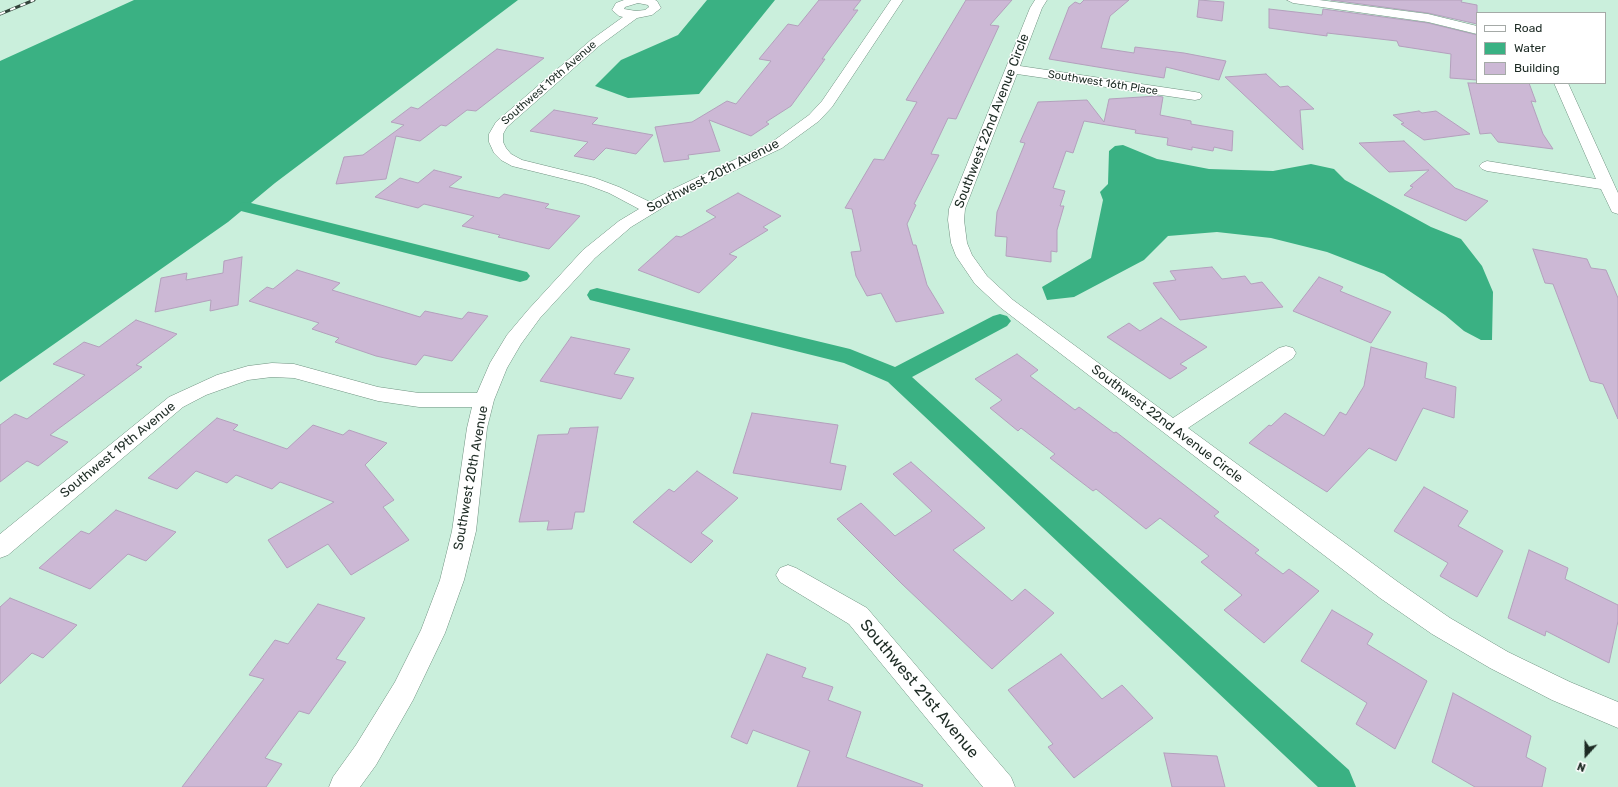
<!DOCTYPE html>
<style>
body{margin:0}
#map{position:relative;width:1618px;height:787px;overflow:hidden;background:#caefdc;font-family:Rubik,sans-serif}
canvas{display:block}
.legend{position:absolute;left:1476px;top:12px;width:130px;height:72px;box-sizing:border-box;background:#fff;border:1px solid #a5aaa7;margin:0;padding:5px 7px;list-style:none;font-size:12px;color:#1d2b24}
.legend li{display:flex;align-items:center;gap:8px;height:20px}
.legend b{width:20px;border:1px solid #a5aaa7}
.north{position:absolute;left:1566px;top:735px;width:40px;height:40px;-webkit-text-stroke:3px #fff;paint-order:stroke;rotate:201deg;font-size:11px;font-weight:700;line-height:16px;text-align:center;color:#1d2b24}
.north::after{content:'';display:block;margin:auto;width:14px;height:18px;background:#1d2b24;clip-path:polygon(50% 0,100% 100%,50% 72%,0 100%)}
</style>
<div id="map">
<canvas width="1618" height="787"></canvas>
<ul class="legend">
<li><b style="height:5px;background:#fff"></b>Road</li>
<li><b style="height:11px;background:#3ab183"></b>Water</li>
<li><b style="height:11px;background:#ccb8d5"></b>Building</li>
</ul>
<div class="north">N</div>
</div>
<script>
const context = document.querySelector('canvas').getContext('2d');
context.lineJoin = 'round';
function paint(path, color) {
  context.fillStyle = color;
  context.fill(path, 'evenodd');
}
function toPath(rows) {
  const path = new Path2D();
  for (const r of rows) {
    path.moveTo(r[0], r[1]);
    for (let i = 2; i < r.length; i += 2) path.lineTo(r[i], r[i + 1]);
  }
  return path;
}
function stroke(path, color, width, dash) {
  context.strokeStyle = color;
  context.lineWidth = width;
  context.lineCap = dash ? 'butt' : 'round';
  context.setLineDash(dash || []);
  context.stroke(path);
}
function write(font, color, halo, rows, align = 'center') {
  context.font = font + ' Rubik,sans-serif';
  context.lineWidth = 3;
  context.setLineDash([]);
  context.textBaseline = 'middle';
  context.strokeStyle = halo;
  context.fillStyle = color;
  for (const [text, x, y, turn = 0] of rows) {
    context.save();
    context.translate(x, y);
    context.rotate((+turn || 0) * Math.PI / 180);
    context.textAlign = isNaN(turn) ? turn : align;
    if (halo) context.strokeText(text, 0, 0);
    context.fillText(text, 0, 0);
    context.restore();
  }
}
paint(toPath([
 [134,0,518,0,275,183,228,222,0,382,0,61],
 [707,0,775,0,699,94,628,98,595,86,621,60,678,35],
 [1123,145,1157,159,1209,169,1273,171,1311,164,1334,169,1345,180,1431,227,1461,239,1482,266,1493,292,1492,340,1481,340,1464,331,1445,315,1384,274,1327,252,1271,238,1217,232,1168,236,1144,260,1074,297,1047,300,1042,287,1091,258,1103,200,1100,192,1108,184,1109,151,1115,146]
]), '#3ab183');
paint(toPath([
 [247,202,527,272,530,276,527,280,520,282,241,211,238,207,241,203,247,202],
 [597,288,850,349,895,367,993,316,1000,314,1007,316,1011,321,1007,326,912,377,1349,770,1356,787,1318,787,888,382,844,363,590,300,587,295,590,290,597,288]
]), '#3ab183');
const building = toPath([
 [819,0,861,0,853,10,858,10,822,59,825,59,791,106,766,122,769,124,751,136,709,120,720,151,688,155,689,159,664,162,655,127,692,122,727,101,736,104,771,61,759,59,788,24,798,26,819,0],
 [966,0,1012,0,990,25,999,26,956,119,948,118,931,154,939,155,914,204,916,205,907,224,913,245,916,245,927,285,944,313,896,322,881,293,867,296,856,276,851,252,861,251,852,209,845,208,874,159,884,160,917,102,906,100,966,0],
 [1084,0,1129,0,1110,16,1101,48,1134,53,1135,47,1184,53,1226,61,1219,80,1166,67,1164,78,1049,59,1069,7,1075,2,1080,4,1084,0],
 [1199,0,1224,2,1222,21,1197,17,1199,0],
 [1331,0,1462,0,1461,2,1477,5,1477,24,1428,13,1331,0],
 [1269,9,1322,15,1323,9,1428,23,1477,35,1477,80,1450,78,1451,54,1399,46,1397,41,1327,33,1327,36,1269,28,1269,9],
 [497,49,544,58,476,111,467,110,446,126,441,125,420,141,396,136,386,179,336,184,344,157,363,155,404,125,391,122,411,107,418,109,497,49],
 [1266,74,1280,87,1288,86,1314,109,1300,110,1303,150,1225,77,1266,74],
 [1468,83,1529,83,1536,102,1531,101,1543,134,1553,149,1498,142,1491,133,1480,134,1468,83],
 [1157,96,1163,97,1160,115,1191,121,1191,124,1233,131,1232,151,1214,147,1213,151,1192,147,1192,150,1167,145,1168,138,1135,133,1136,130,1084,121,1073,153,1066,151,1053,188,1065,191,1060,206,1064,206,1057,230,1057,252,1051,251,1051,262,1006,256,1007,237,995,236,997,212,1025,143,1020,142,1038,102,1087,100,1104,122,1109,99,1157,96],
 [554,110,598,118,592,124,653,135,636,154,606,148,594,160,574,156,588,142,530,131,554,110],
 [1419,111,1422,113,1436,111,1470,134,1424,140,1401,124,1404,123,1393,115,1419,111],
 [1404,141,1455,188,1488,201,1466,221,1404,195,1413,187,1410,186,1429,170,1389,172,1359,143,1404,141],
 [434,170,462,177,449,187,499,198,504,194,549,204,545,208,580,216,549,249,498,237,500,235,462,226,474,216,424,204,418,208,375,197,400,178,418,183,434,170],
 [738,193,781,216,763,227,768,230,729,254,737,257,699,293,638,270,676,236,681,237,716,217,706,211,738,193],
 [1533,249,1587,259,1591,268,1606,270,1618,298,1618,419,1603,384,1590,381,1553,284,1545,283,1533,249],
 [242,257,238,305,210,311,211,300,155,312,161,278,187,273,186,280,223,273,224,261,242,257],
 [1212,267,1222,279,1245,276,1251,284,1262,282,1283,307,1180,320,1153,283,1176,280,1170,271,1212,267],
 [297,270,340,283,332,290,420,317,425,311,462,319,468,312,488,316,452,361,424,355,416,365,376,356,335,342,339,338,312,329,319,323,249,301,267,287,273,289,297,270],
 [1319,277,1343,287,1340,291,1391,312,1371,343,1293,311,1319,277],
 [1161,318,1207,347,1180,364,1187,368,1170,379,1107,337,1129,323,1140,331,1161,318],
 [136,320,177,334,136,365,142,367,50,435,68,442,38,466,27,461,0,482,0,425,15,414,27,419,85,375,53,364,84,342,99,347,136,320],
 [571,337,630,349,614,374,634,378,621,399,540,381,571,337],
 [1371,347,1427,363,1425,378,1456,387,1454,418,1423,408,1396,461,1369,448,1327,492,1249,443,1269,425,1271,426,1285,413,1324,436,1340,412,1346,415,1364,386,1371,347],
 [1017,354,1038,370,1030,376,1075,410,1079,407,1114,433,1116,432,1219,512,1214,516,1259,550,1255,553,1283,574,1289,569,1319,591,1264,643,1224,610,1242,595,1201,562,1209,556,1160,518,1146,529,1096,489,1093,491,1050,458,1055,454,1021,428,1018,431,990,408,1002,400,975,379,1017,354],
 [752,413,838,425,830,463,846,466,841,490,733,473,752,413],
 [217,418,238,425,233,430,287,449,313,425,343,435,349,430,387,443,365,465,394,500,383,507,409,540,351,575,328,544,287,568,268,540,334,502,280,482,272,489,236,475,227,483,196,471,177,489,148,478,217,418],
 [598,427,584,512,575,512,572,529,547,530,549,521,519,522,538,435,568,434,570,428,598,427],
 [911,462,985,528,953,550,1012,601,1025,589,1054,613,992,669,902,584,837,519,861,503,895,536,932,511,893,474,911,462],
 [697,471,738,498,701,533,713,541,691,563,633,522,669,489,674,492,697,471],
 [1424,487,1468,511,1458,526,1503,551,1477,597,1440,576,1448,563,1394,531,1424,487],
 [116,510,176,532,146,561,128,554,90,589,39,568,81,531,89,534,116,510],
 [1529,550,1568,568,1565,579,1618,605,1618,621,1609,663,1546,631,1545,636,1508,618,1529,550],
 [10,598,77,625,43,658,32,653,0,684,0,607,10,598],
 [318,604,365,618,336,659,346,662,309,714,299,711,265,758,282,764,266,787,182,787,264,679,249,675,275,640,288,644,318,604],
 [1332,610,1373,634,1367,644,1427,681,1395,749,1356,724,1367,703,1301,661,1332,610],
 [767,654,806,668,802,677,833,687,828,700,861,712,846,757,923,785,922,787,797,787,810,751,753,730,747,744,731,737,767,654],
 [1061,654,1102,699,1122,685,1153,718,1074,778,1048,747,1053,744,1008,690,1061,654],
 [1453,693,1531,736,1526,757,1546,768,1542,787,1475,787,1432,762,1453,693],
 [1164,753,1217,756,1225,787,1172,787,1164,753]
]);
paint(building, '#ccb8d5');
stroke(building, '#b3a0bc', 1);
const street = toPath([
 [624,0,655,0,657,1,661,8,652,15,637,18,599,46,507,127,503,134,503,142,506,148,511,154,522,160,595,178,619,187,650,202,675,188,772,142,809,115,822,101,891,0,903,0,832,107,819,121,782,148,685,194,631,227,595,258,540,318,521,344,507,368,494,400,487,428,476,531,464,580,445,633,413,700,376,765,360,787,329,787,333,777,356,745,395,682,421,630,440,580,452,531,467,428,472,407,419,407,378,401,294,378,272,377,248,380,206,395,183,407,8,555,0,558,0,534,169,397,217,375,248,366,272,363,294,364,378,387,419,393,477,393,490,363,507,335,528,310,583,250,619,221,639,209,609,193,585,184,512,166,501,160,494,153,489,142,489,134,496,122,591,40,623,17,619,16,612,10,616,3,624,0],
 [638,3,648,5,649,7,645,10,636,11,624,9,625,7,638,3],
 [1035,0,1047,0,1042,8,1020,66,1195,92,1200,93,1202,96,1200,99,1195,100,1017,74,965,209,964,220,967,243,972,255,987,276,1013,300,1173,418,1279,348,1286,346,1293,348,1296,353,1293,358,1188,428,1398,582,1450,618,1508,652,1570,682,1618,702,1618,728,1552,700,1490,668,1432,634,1380,598,1001,308,975,284,956,256,951,243,948,220,949,209,1030,8,1035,0],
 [1287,0,1319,0,1428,14,1477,26,1477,34,1428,22,1293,3,1287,0],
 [1554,83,1568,83,1618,193,1618,214,1612,212,1601,189,1487,171,1482,169,1479,166,1482,163,1487,161,1596,179,1554,83],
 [788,565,796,568,867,608,1011,777,1015,787,983,787,849,624,780,582,776,575,780,568,788,565]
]);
stroke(street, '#709281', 1);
paint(street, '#fff');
const rail = toPath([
 [0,14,34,0]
]);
stroke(rail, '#33443b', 3);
stroke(rail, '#fff', 2, [5.5]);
write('11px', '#1d2b24', '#fff', [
 ["Southwest 19th Avenue",549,83,-41],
 ["Southwest 16th Place",1103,83,9]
]);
write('13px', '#1d2b24', '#fff', [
 ["Southwest 22nd Avenue Circle",992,121,-69],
 ["Southwest 20th Avenue",713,176,-27],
 ["Southwest 22nd Avenue Circle",1167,424,37],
 ["Southwest 19th Avenue",118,450,-39],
 ["Southwest 20th Avenue",471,478,-80]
]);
write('16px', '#1d2b24', '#fff', [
 ["Southwest 21st Avenue",919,689,50]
]);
</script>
